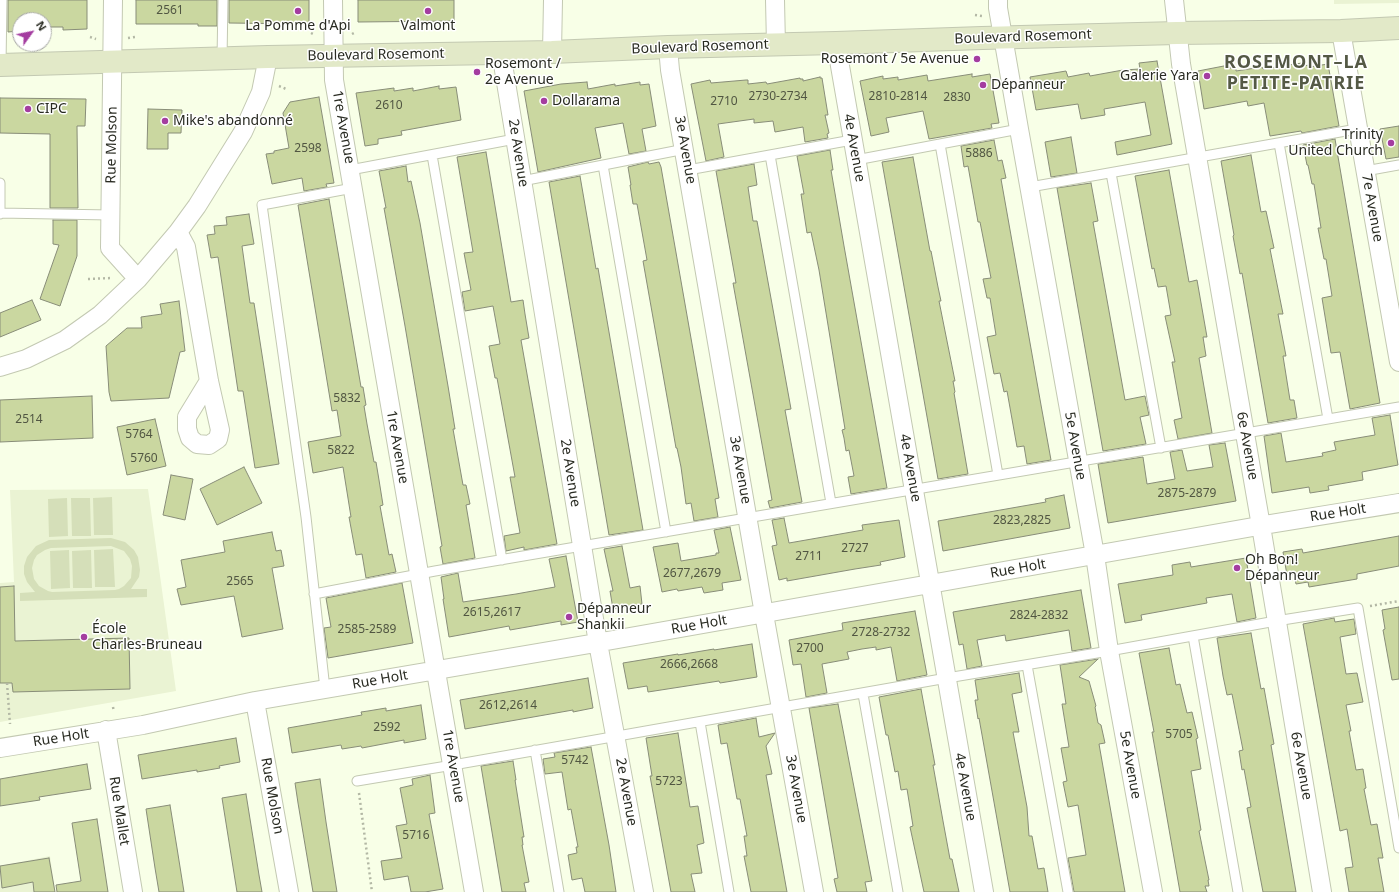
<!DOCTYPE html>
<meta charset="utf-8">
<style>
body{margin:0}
#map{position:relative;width:1399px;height:892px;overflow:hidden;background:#f8ffe7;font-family:"Noto Sans",sans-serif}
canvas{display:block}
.north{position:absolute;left:12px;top:12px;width:40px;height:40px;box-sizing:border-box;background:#fff;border:1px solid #a9aaa7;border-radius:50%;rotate:57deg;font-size:11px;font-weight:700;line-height:16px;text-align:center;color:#292b22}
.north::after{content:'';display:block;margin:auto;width:14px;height:18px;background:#a43da0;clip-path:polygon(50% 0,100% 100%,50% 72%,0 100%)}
</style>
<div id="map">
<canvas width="1399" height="892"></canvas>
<div class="north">N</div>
</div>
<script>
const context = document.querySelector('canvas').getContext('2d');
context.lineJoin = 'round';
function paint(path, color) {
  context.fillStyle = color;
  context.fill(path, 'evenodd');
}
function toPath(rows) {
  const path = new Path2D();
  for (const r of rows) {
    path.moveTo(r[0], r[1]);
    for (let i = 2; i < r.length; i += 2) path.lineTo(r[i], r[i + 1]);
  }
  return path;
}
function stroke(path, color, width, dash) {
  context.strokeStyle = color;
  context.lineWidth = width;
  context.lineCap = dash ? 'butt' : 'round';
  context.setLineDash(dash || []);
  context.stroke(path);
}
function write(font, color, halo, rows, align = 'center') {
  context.font = font + ' "Noto Sans",sans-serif';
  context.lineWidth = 3;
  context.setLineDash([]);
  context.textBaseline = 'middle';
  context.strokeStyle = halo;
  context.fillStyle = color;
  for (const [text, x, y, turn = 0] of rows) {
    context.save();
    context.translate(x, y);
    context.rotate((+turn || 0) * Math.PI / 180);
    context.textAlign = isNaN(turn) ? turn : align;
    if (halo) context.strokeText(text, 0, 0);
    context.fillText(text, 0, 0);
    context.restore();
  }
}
paint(toPath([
 [1334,0,1399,0,1399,3,1334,4],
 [148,489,176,691,0,722,0,583,14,582,10,490],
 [50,856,55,892,0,892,0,866]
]), '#eaf3d3');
paint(toPath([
 [112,497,113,535,94,535,93,498],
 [67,498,68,536,49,537,48,499],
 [71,498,90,498,91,536,72,536],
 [111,538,125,542,134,550,138,557,140,570,139,577,131,589,147,589,147,597,20,601,20,593,35,592,27,582,24,574,24,566,27,557,36,546,49,540],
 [111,546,124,551,130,559,132,566,131,578,124,586,119,589,115,590,52,592,48,591,39,586,34,579,32,568,34,560,37,555,45,550,51,548],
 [113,549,115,587,95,587,94,550],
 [69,550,70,588,51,589,50,551],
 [91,550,92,588,73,588,72,551]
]), '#d5dfb9');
const building = toPath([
 [8,0,87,0,87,29,63,30,63,27,44,27,44,20,20,20,20,31,8,32,8,0],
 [136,0,217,0,217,26,198,26,198,24,136,24,136,0],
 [229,0,309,0,309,24,229,23,229,0],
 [358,0,454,0,454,21,358,22,358,0],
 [1157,61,1172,144,1117,155,1115,142,1151,135,1145,102,1104,109,1105,115,1081,119,1078,104,1036,110,1030,77,1066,71,1068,77,1089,73,1090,76,1123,70,1140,69,1139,63,1157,61],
 [1302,63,1303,66,1309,65,1309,67,1328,64,1339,126,1302,133,1301,131,1270,136,1264,103,1248,106,1247,101,1204,109,1198,71,1229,65,1230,68,1236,67,1236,71,1262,67,1263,69,1302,63],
 [972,74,972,77,990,74,999,123,991,124,992,128,929,139,923,111,886,118,889,132,871,136,860,81,883,76,883,79,898,77,898,80,927,75,928,81,972,74],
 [820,77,820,78,822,78,828,115,825,115,829,133,827,134,828,138,805,142,803,127,775,132,773,121,754,123,754,119,718,124,724,157,706,161,691,84,710,80,711,83,746,80,748,80,748,84,766,82,767,84,800,78,800,79,803,79,803,81,820,77],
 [587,82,588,89,615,84,615,86,640,82,640,85,649,84,656,126,642,129,646,151,629,154,623,123,595,128,601,158,538,172,524,91,561,84,587,82],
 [439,86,439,89,456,87,461,120,401,131,402,135,378,139,378,144,365,146,356,93,394,88,394,91,413,88,413,91,439,86],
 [319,97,334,183,326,184,327,187,304,191,302,178,272,184,266,154,274,153,274,151,289,148,283,113,290,102,319,97],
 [0,98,86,99,85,126,77,126,78,208,50,208,50,134,0,133,0,98],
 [148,109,182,110,181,133,168,133,168,149,147,149,148,109],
 [1399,126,1399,157,1386,159,1380,129,1399,126],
 [1071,137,1077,173,1051,177,1045,142,1071,137],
 [1335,139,1380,403,1350,409,1340,352,1331,353,1322,298,1332,296,1326,259,1324,259,1318,228,1321,228,1314,184,1312,184,1308,165,1307,165,1303,145,1335,139],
 [994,140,998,161,1002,160,1006,178,1001,179,1041,405,1051,460,1027,464,1024,446,1017,447,1007,391,1004,392,1000,373,994,374,987,337,996,335,990,298,987,298,983,279,991,278,980,222,978,222,968,166,964,167,961,146,994,140],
 [830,150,833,170,831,170,844,246,887,488,851,494,848,477,854,476,849,450,846,451,844,438,842,430,845,429,819,270,811,232,807,233,801,194,804,194,797,156,830,150],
 [486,152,511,302,523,300,525,314,529,338,521,340,557,544,524,550,524,547,506,551,504,536,520,533,510,477,515,477,497,378,495,378,489,346,500,344,493,306,465,311,462,292,471,290,464,253,473,252,457,157,486,152],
 [1251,155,1261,212,1266,211,1274,248,1270,249,1283,314,1278,314,1286,356,1283,356,1290,400,1294,400,1297,418,1268,423,1242,273,1240,274,1233,236,1234,235,1221,161,1251,155],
 [913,157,930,251,931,251,938,287,941,301,939,301,955,381,953,381,955,392,954,393,968,474,938,479,882,162,913,157],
 [648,162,649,164,659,162,661,167,719,498,715,499,718,517,694,521,691,503,686,504,681,467,677,448,676,448,643,261,647,260,637,204,633,204,630,185,631,185,628,167,648,162],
 [754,164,757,185,748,187,753,221,757,221,791,409,785,410,802,502,770,508,768,501,772,500,733,283,736,283,716,171,754,164],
 [406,166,408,182,411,181,420,223,448,386,455,429,453,429,463,485,466,485,470,504,466,505,475,558,443,564,440,547,442,546,405,326,384,208,386,208,379,171,406,166],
 [1169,170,1189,282,1197,280,1207,337,1203,337,1206,356,1199,358,1212,433,1178,439,1174,420,1182,418,1172,362,1175,362,1165,316,1171,315,1166,286,1158,287,1154,268,1152,269,1135,176,1169,170],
 [580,176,596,269,598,268,643,530,609,535,549,182,580,176],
 [1091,183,1098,221,1093,222,1125,400,1145,396,1149,415,1140,417,1146,444,1103,451,1057,188,1091,183],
 [329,199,361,387,363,387,366,405,364,406,367,424,374,462,376,462,379,480,383,505,380,506,389,555,392,554,396,572,366,578,362,554,356,555,349,517,351,517,343,467,313,473,308,442,341,436,337,410,332,411,298,205,329,199],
 [249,214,254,244,242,246,250,303,254,303,279,464,255,468,243,391,238,391,218,257,211,258,207,235,215,234,214,226,227,225,226,217,249,214],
 [53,220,77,220,77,256,60,306,40,299,59,245,53,244,53,220],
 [32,300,41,320,0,337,0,313,32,300],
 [179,301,185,351,180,352,169,398,111,401,109,392,106,346,127,328,142,328,141,317,162,314,160,304,179,301],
 [92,396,93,438,0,442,0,400,92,396],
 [1390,415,1398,465,1362,472,1363,480,1328,486,1329,490,1310,493,1309,487,1272,493,1264,436,1281,433,1286,462,1323,456,1322,453,1336,450,1334,442,1375,435,1372,418,1390,415],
 [155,419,166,466,127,475,117,427,155,419],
 [1225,443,1236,501,1108,523,1098,464,1143,457,1147,484,1175,479,1170,452,1182,450,1187,471,1213,467,1209,445,1225,443],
 [244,467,262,503,217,525,200,489,244,467],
 [171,475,193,479,185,520,163,515,171,475],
 [1064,495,1070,528,943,551,938,521,1046,502,1045,499,1064,495],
 [784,518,789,543,863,530,862,525,899,520,905,557,880,562,881,565,855,569,787,581,787,578,779,580,772,546,777,545,772,520,784,518],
 [730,527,741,580,722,583,723,590,704,593,702,587,678,591,677,589,662,592,653,547,678,543,681,561,716,555,716,553,719,553,714,530,730,527],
 [272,532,276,551,281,550,284,566,272,568,283,629,242,637,234,596,181,605,177,589,186,587,181,560,225,552,223,541,272,532],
 [1399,536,1399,566,1357,574,1357,579,1309,587,1308,582,1296,584,1294,574,1287,575,1283,552,1302,549,1303,553,1399,536],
 [622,546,630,588,640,586,642,604,613,609,610,591,613,591,604,549,622,546],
 [566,556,578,622,561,625,561,621,510,630,509,626,449,637,443,599,444,599,441,577,458,573,463,602,516,594,555,587,549,559,566,556],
 [1246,558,1256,618,1237,622,1232,594,1206,598,1207,603,1141,615,1142,620,1125,623,1118,584,1173,575,1172,565,1190,562,1191,567,1246,558],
 [402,583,413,643,328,658,324,628,331,627,326,598,402,583],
 [14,586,15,641,129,638,130,689,13,692,12,683,0,683,0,587,14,586],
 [1081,590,1091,648,1072,651,1069,630,1006,641,1005,635,977,640,982,666,967,669,963,644,959,645,953,612,1081,590],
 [1399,607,1399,679,1392,680,1383,630,1385,629,1382,610,1399,607],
 [915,611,927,675,897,681,891,647,876,650,876,647,862,649,847,652,849,659,822,664,827,693,806,697,801,664,793,665,789,640,843,630,842,623,915,611],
 [1334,618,1335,622,1354,619,1356,634,1340,637,1346,674,1357,673,1363,702,1346,705,1351,731,1349,731,1356,770,1363,769,1366,788,1364,789,1371,825,1377,824,1383,858,1378,858,1384,892,1349,892,1345,868,1353,867,1347,829,1340,831,1303,624,1334,618],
 [1251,633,1261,689,1264,688,1274,744,1271,745,1296,892,1263,892,1247,808,1251,807,1244,769,1242,770,1239,751,1243,750,1232,694,1227,695,1223,676,1217,638,1251,633],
 [752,644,757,677,720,683,719,681,648,692,647,686,628,689,623,663,678,654,678,655,714,649,714,650,752,644],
 [1169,648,1176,685,1180,684,1187,713,1192,712,1198,738,1196,739,1201,769,1191,771,1201,830,1199,831,1209,880,1208,880,1209,886,1205,886,1207,892,1180,892,1152,732,1154,732,1139,653,1169,648],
 [1098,659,1079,677,1089,681,1096,706,1095,707,1098,723,1101,725,1105,743,1099,744,1125,892,1074,892,1068,858,1086,855,1078,805,1068,807,1063,782,1067,781,1061,748,1069,747,1062,704,1066,704,1060,665,1098,659],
 [1019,673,1022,692,1012,694,1019,732,1013,732,1027,807,1029,836,1032,836,1038,869,1044,868,1048,892,1010,892,979,718,978,719,975,700,978,700,975,680,1019,673],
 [588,678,593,708,573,712,573,710,465,729,460,700,588,678],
 [921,689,935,765,933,765,943,821,950,859,952,859,959,892,924,892,910,827,913,826,907,789,901,790,898,771,895,772,888,735,886,735,879,697,921,689],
 [838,704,872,881,865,882,867,892,837,892,834,879,838,878,809,708,838,704],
 [421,705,426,739,404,743,404,740,362,748,361,746,342,749,341,745,292,753,288,728,362,715,361,712,368,711,386,708,386,711,421,705],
 [756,718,759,737,775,733,766,746,772,774,766,775,787,892,751,892,744,856,747,856,744,836,747,836,740,799,737,799,727,743,721,744,718,725,756,718],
 [678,733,690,807,698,806,704,843,697,845,702,873,691,874,695,892,671,892,650,776,652,776,646,738,678,733],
 [236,738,240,762,219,766,220,768,197,772,197,770,142,779,138,755,236,738],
 [591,747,609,845,616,892,585,892,582,878,572,880,568,855,577,853,576,847,578,847,571,809,568,810,562,772,545,774,543,759,555,757,554,753,591,747],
 [513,761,516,780,515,780,524,837,522,837,523,845,522,845,529,882,524,883,526,892,502,892,481,766,513,761],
 [87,764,91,789,39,797,40,800,0,806,0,779,87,764],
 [430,775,435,813,429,814,443,889,425,892,411,892,408,876,384,880,381,861,402,858,396,826,407,824,400,788,413,785,412,779,430,775],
 [320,779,326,822,337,892,313,892,298,803,295,783,320,779],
 [246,794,259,875,262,892,237,892,222,798,246,794],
 [170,805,177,848,184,892,159,892,155,868,146,809,170,805],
 [97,819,108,892,57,892,56,885,81,881,72,823,97,819],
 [49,858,55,892,34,892,33,882,2,888,0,866,49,858]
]);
paint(building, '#cad7a0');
stroke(building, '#888d78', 1);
const lane = toPath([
 [222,59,223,0],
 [1,65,2,0],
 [1279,143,1328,419],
 [940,144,998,475],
 [432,155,502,560],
 [770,155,831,503],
 [856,160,1019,129],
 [603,165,666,532],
 [350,170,515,139],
 [688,170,852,140],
 [1365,171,1399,165],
 [1111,173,1161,448],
 [522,181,685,149],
 [0,183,0,214],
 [1030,187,1357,129],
 [0,213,110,215],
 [314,594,435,571,1399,407],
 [1193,636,1238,892],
 [1027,665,1068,892],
 [325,689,306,517,262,205,353,188],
 [863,694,898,892],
 [700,722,729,892],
 [535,750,559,892],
 [357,781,453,765,947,678,1109,651,1276,621,1358,608,1399,848]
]);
const street = toPath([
 [113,0,110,248,138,279],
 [333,0,334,80,474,892],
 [775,0,776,45],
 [998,0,998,8,1019,129,1095,555,1109,651,1153,892],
 [1174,0,1181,64,1261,526,1322,892],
 [1341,31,1399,362],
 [836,43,984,892],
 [668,47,670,70,764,614,814,892],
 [501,52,598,643,644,892],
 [552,52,553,0],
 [178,232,186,247,209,381,220,430,218,439,209,445,197,444,190,438,187,429,187,417,209,381],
 [0,367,26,359,65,340,100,315,138,279,178,232,197,206,243,132,261,92,268,57],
 [255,701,289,892],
 [106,730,133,892],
 [0,748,143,725,255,701,590,644,1270,524,1399,503]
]);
const secondary = toPath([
 [0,65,268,57,552,52,668,47,836,43,982,38,1177,33,1341,31,1399,28]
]);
stroke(lane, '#c3c9b2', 11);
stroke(street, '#c3c9b2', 20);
stroke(secondary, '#c3c9b2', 24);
stroke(toPath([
 [975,15,982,16],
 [311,33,315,35],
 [352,34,356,32],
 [90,37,96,39],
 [128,38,135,37],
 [279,86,286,89],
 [88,279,112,278],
 [1370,606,1399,601],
 [7,683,10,724],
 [113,707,114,712],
 [359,793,372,892]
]), '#b3b8a5', 2.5, [2, 3]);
stroke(lane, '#fff', 9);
stroke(street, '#fff', 18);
stroke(secondary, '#e2e9c8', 22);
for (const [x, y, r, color] of [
 [298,11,4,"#a43da0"],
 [428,11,4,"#a43da0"],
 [977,59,4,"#a43da0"],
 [477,72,4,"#a43da0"],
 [1207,76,4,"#a43da0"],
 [983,85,4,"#a43da0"],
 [544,101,4,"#a43da0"],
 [28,109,4,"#a43da0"],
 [165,121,4,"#a43da0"],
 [1391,143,4,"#a43da0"],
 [1237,568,4,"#a43da0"],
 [569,617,4,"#a43da0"],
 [84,637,4,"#a43da0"]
]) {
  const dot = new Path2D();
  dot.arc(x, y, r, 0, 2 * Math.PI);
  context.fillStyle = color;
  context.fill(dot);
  stroke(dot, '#fff', 1.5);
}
write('12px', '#515642', null, [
 ["2561",170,11],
 ["2730-2734",778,97],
 ["2810-2814",898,97],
 ["2830",957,98],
 ["2710",724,102],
 ["2610",389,106],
 ["2598",308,149],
 ["5886",979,154],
 ["5832",347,399],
 ["2514",29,420],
 ["5764",139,435],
 ["5822",341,451],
 ["5760",144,459],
 ["2875-2879",1187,494],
 ["2823,2825",1022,521],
 ["2727",855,549],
 ["2711",809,557],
 ["2677,2679",692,574],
 ["2565",240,582],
 ["2615,2617",492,613],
 ["2824-2832",1039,616],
 ["2585-2589",367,630],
 ["2728-2732",881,633],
 ["2700",810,649],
 ["2666,2668",689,665],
 ["2612,2614",508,706],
 ["2592",387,728],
 ["5705",1179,735],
 ["5742",575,761],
 ["5723",669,782],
 ["5716",416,836]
]);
write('14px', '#292b22', '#fff', [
 ["La Pomme d'Api",298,26,"center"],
 ["Valmont",428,26,"center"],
 ["Rosemont / 5e Avenue",969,59,"right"],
 ["Rosemont /",485,64],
 ["2e Avenue",485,80],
 ["Galerie Yara",1199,76,"right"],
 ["Dépanneur",991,85],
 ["Dollarama",552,101],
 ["CIPC",36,109],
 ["Mike's abandonné",173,121],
 ["Trinity",1383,135,"right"],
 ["United Church",1383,151,"right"],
 ["Oh Bon!",1245,560],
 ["Dépanneur",1245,576],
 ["Dépanneur",577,609],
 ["Shankii",577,625],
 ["École",92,629],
 ["Charles-Bruneau",92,645]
], 'left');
write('14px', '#292b22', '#fff', [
 ["Boulevard Rosemont",1023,37,-2],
 ["Boulevard Rosemont",700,47,-2],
 ["Boulevard Rosemont",376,55,-1],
 ["1re Avenue",343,127,80],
 ["Rue Molson",112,145,-89],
 ["4e Avenue",854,148,80],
 ["3e Avenue",685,150,80],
 ["2e Avenue",518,153,81],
 ["7e Avenue",1372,208,80],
 ["5e Avenue",1075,446,80],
 ["6e Avenue",1247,446,80],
 ["1re Avenue",397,447,80],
 ["4e Avenue",910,468,80],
 ["3e Avenue",740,470,80],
 ["2e Avenue",570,473,81],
 ["Rue Holt",1338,513,-9],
 ["Rue Holt",1018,569,-10],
 ["Rue Holt",699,625,-10],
 ["Rue Holt",380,680,-10],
 ["Rue Holt",61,738,-9],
 ["5e Avenue",1130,765,80],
 ["1re Avenue",453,766,80],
 ["6e Avenue",1301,766,80],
 ["4e Avenue",965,787,80],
 ["3e Avenue",796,789,80],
 ["2e Avenue",626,792,80],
 ["Rue Molson",272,796,80],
 ["Rue Mallet",119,811,81]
]);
context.letterSpacing = '1px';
write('bold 18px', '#545945', '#fff', [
 ["ROSEMONT–LA",1296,63],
 ["PETITE-PATRIE",1296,84]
]);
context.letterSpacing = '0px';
</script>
